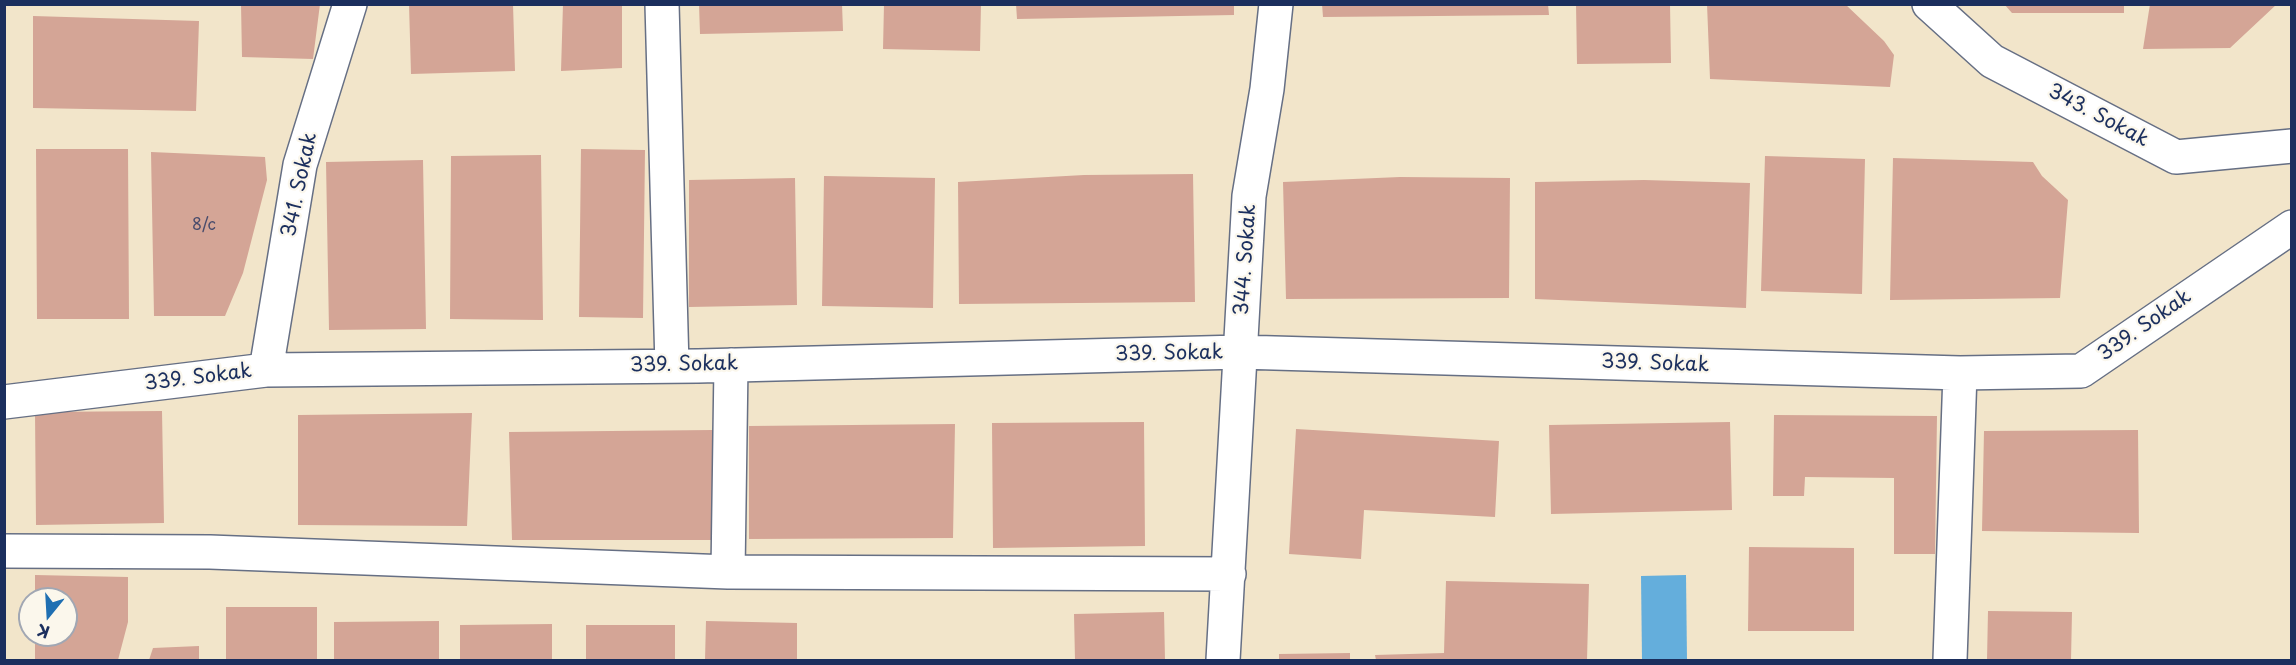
<!DOCTYPE html>
<style>
body{margin:0}
#map{position:relative;width:2296px;height:665px;overflow:hidden;background:#f2e5ca;font-family:"Playpen Sans",sans-serif}
canvas{display:block}
.frame{position:absolute;inset:0;border:6px solid #1b2f5e;pointer-events:none}
.north{position:absolute;left:18px;top:587px;width:60px;height:60px;box-sizing:border-box;background:#fbf7ec;border:2px solid #a1a7b3;border-radius:50%;rotate:198deg;font-size:16px;font-weight:700;line-height:24px;text-align:center;color:#1b2f5e}
.north::after{content:'';display:block;margin:auto;width:21px;height:27px;background:#1f6fb2;clip-path:polygon(50% 0,100% 100%,50% 72%,0 100%)}
</style>
<div id="map">
<canvas width="2296" height="665"></canvas>
<div class="frame"></div>
<div class="north">K</div>
</div>
<script>
const context = document.querySelector('canvas').getContext('2d');
context.lineJoin = 'round';
function paint(path, color) {
  context.fillStyle = color;
  context.fill(path, 'evenodd');
}
function toPath(rows) {
  const path = new Path2D();
  for (const r of rows) {
    path.moveTo(r[0], r[1]);
    for (let i = 2; i < r.length; i += 2) path.lineTo(r[i], r[i + 1]);
  }
  return path;
}
function stroke(path, color, width, dash) {
  context.strokeStyle = color;
  context.lineWidth = width;
  context.lineCap = dash ? 'butt' : 'round';
  context.setLineDash(dash || []);
  context.stroke(path);
}
function write(font, color, halo, rows, align = 'center') {
  context.font = font + ' "Playpen Sans",sans-serif';
  context.lineWidth = 4.5;
  context.setLineDash([]);
  context.textBaseline = 'middle';
  context.strokeStyle = halo;
  context.fillStyle = color;
  for (const [text, x, y, turn = 0] of rows) {
    context.save();
    context.translate(x, y);
    context.rotate((+turn || 0) * Math.PI / 180);
    context.textAlign = isNaN(turn) ? turn : align;
    if (halo) context.strokeText(text, 0, 0);
    context.fillText(text, 0, 0);
    context.restore();
  }
}
paint(toPath([
 [1686,575,1687,660,1642,660,1641,576]
]), '#64aedc');
paint(toPath([
 [241,4,320,4,313,59,242,57],
 [409,4,513,4,515,71,411,74],
 [563,4,622,4,622,68,561,71],
 [699,4,842,4,843,31,700,34],
 [884,4,981,4,980,51,883,49],
 [1016,4,1234,4,1234,15,1017,19],
 [1322,4,1548,4,1549,15,1323,17],
 [1576,4,1670,4,1671,63,1577,64],
 [1707,4,1845,4,1884,41,1894,55,1890,87,1710,79],
 [2004,4,2124,4,2124,13,2012,13],
 [2150,4,2277,4,2230,48,2143,49],
 [33,16,199,21,196,111,33,108],
 [36,149,128,149,129,319,37,319],
 [581,149,645,150,643,318,579,317],
 [151,152,265,157,267,180,243,273,225,316,154,316],
 [541,155,543,320,450,319,451,156],
 [1765,156,1865,159,1862,294,1761,291],
 [1893,158,2033,162,2042,176,2068,200,2060,298,1890,300],
 [423,160,426,329,329,330,326,162],
 [1193,174,1195,302,959,304,958,182,1084,175],
 [824,176,935,178,933,308,822,306],
 [1400,177,1510,178,1509,298,1286,299,1283,182],
 [795,178,797,305,689,307,689,180],
 [1644,180,1750,183,1746,308,1535,299,1535,182],
 [162,411,164,523,36,525,35,412],
 [472,413,467,526,298,525,298,415],
 [1774,415,1937,416,1935,554,1894,554,1894,478,1805,477,1804,496,1773,496],
 [1144,422,1145,546,993,548,992,423],
 [1730,422,1732,510,1551,514,1549,425],
 [955,424,953,538,749,539,749,426],
 [1296,429,1499,441,1495,517,1364,510,1361,559,1289,554],
 [713,430,714,540,512,540,509,432],
 [2138,430,2139,533,1982,531,1984,431],
 [1749,547,1854,548,1854,631,1748,631],
 [35,575,128,577,128,622,118,660,35,660,35,635,66,635,66,599,35,599],
 [1446,581,1589,584,1587,660,1376,660,1375,655,1444,653],
 [226,607,317,607,317,660,226,660],
 [1988,611,2072,612,2071,660,1987,660],
 [1164,612,1165,660,1075,660,1074,614],
 [439,621,439,660,334,660,334,622],
 [706,621,797,623,797,660,705,660],
 [552,624,552,660,460,660,460,625],
 [586,625,675,625,675,660,586,660],
 [199,646,199,660,149,660,153,648],
 [1350,653,1350,660,1279,660,1279,654]
]), '#d4a596');
const minor = toPath([
 [662,4,672,366],
 [1929,4,1992,61,2176,157,2292,146],
 [266,370,300,165,350,4],
 [4,402,266,370,698,366,1240,352,1960,373,2081,371,2292,227],
 [4,551,210,552,728,572,1229,574],
 [728,572,731,365],
 [1223,660,1249,196,1267,89,1276,4],
 [1950,660,1960,373]
]);
stroke(minor, '#666f84', 36);
stroke(minor, '#fff', 33);
write('16px', '#494c6c', null, [
 ["8/c",204,226]
]);
write('20px', '#1b2f5e', '#fbf7ec', [
 ["343. Sokak",2098,116,28],
 ["341. Sokak",300,185,-78],
 ["344. Sokak",1246,260,-86],
 ["339. Sokak",2145,326,-35],
 ["339. Sokak",1169,354,-1],
 ["339. Sokak",1655,364,2],
 ["339. Sokak",684,365,-1],
 ["339. Sokak",198,378,-7]
]);
</script>
